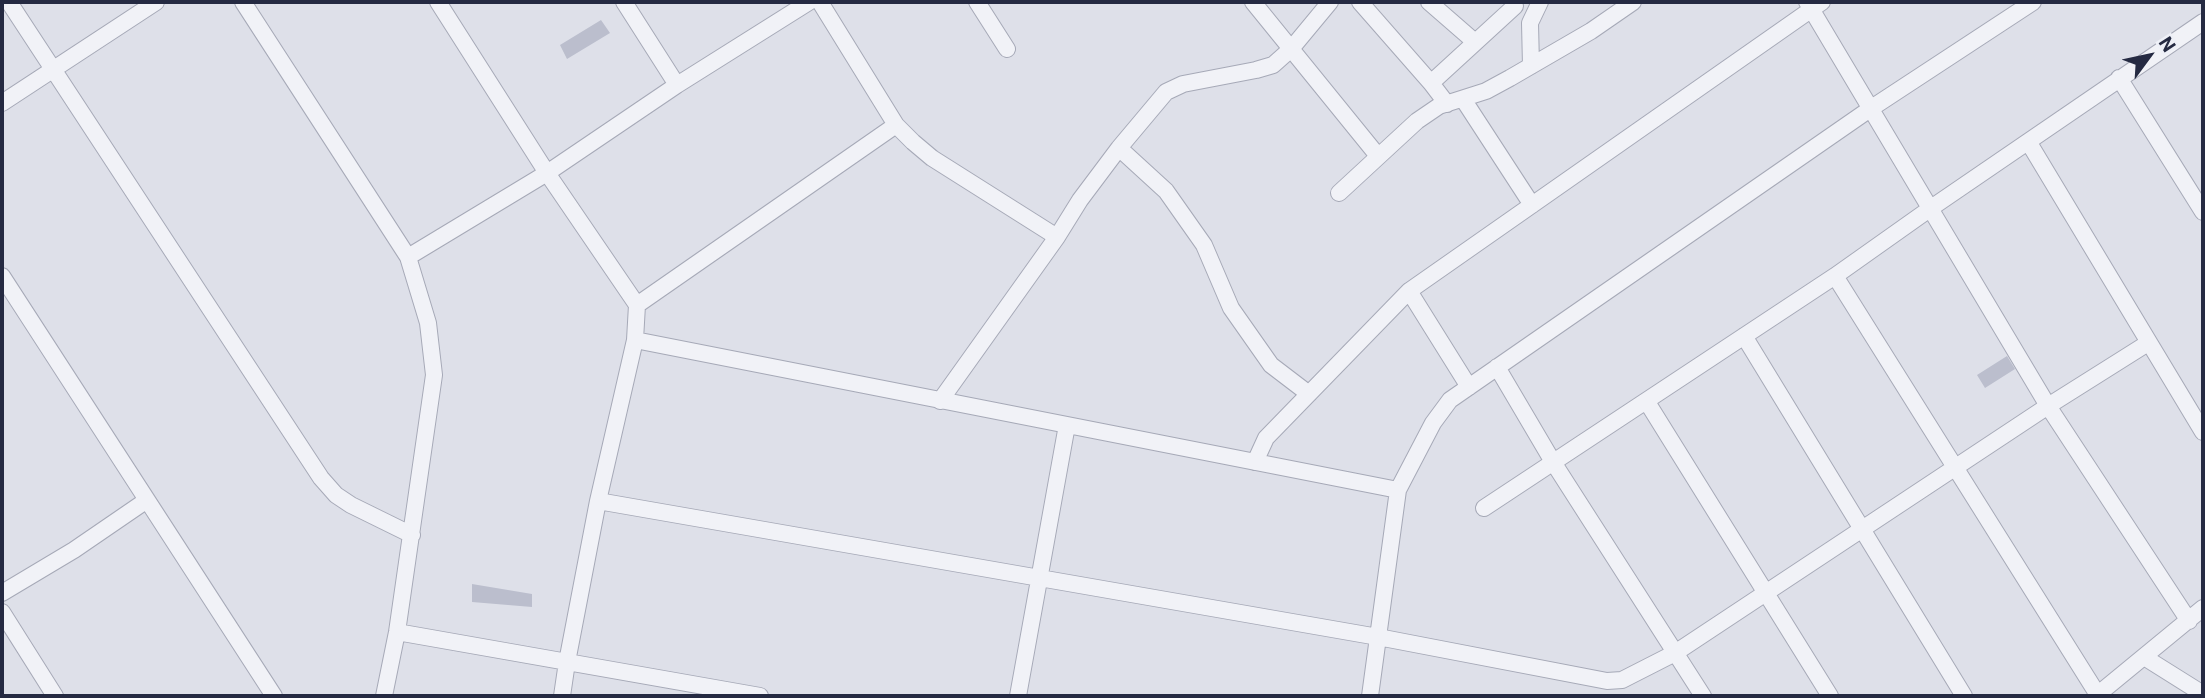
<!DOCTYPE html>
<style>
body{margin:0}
#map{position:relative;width:2205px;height:698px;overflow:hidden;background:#dee0e9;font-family:Roboto,sans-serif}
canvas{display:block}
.frame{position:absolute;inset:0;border:4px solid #252a42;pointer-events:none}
.north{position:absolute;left:2114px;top:21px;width:70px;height:70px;-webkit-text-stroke:5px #eef0f7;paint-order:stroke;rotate:57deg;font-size:19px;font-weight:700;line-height:28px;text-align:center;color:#252a42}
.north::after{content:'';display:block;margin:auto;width:24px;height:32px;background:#252a42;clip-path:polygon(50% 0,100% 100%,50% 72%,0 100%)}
</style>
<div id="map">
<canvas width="2205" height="698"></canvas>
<div class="frame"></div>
<div class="north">N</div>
</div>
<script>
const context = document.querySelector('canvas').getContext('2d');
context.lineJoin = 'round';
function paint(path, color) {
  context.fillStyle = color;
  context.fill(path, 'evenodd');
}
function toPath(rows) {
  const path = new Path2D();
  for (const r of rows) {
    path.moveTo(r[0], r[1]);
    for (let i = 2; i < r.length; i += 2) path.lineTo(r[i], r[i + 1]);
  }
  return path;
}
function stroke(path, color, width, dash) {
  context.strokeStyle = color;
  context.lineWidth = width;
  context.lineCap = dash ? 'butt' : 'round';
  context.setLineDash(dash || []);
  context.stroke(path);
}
paint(toPath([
 [601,20,610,33,567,59,560,45],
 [2007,356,2015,369,1985,388,1977,375],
 [472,584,532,594,532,607,472,602]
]), '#bbbecd');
const street = toPath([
 [9,2,321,478,336,495,351,505,412,535],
 [243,2,408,257,428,323,434,375,397,632,384,696],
 [438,2,547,173,637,305,635,340,598,501,567,662,562,696],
 [624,2,677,85],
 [820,2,896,125,913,142,932,158,1057,237],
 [977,2,1007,49],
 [1253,2,1378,156],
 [1360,2,1431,83,1447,104],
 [1429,2,1475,42],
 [1807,2,2048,406,2189,621],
 [1531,66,1530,23,1540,2],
 [2119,78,2203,212],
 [1431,83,1515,6],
 [1463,99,1532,205],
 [2,103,156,2],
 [2029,143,2203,432],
 [1119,148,1166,191,1204,245,1231,308,1271,365,1309,394],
 [1339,193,1417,121,1439,106,1486,91,1510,78,1591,31,1633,2],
 [408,257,547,173,677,85,809,2],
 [2,276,274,696],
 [1835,276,2098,695],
 [1409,291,1469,387],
 [637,305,896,125],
 [1744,336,1964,696],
 [635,340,1398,490],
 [1497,367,1553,462,1703,696],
 [940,401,1057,237,1080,200,1119,148,1166,92,1183,84,1256,70,1273,65,1291,49,1330,2],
 [1647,402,1830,696],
 [1255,462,1266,438,1409,291,1822,2],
 [598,501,1378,637,1607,681,1622,680,1675,653,2048,406,2148,343],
 [1484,508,1835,276,1931,208,2203,22],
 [2,593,74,550,147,500],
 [2,612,55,696],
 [397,632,760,696],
 [2144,657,2203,694],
 [1018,696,1067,425],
 [1370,696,1398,490,1433,423,1450,400,1870,109,2033,2],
 [2096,696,2203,608]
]);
stroke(street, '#a6a9b7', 18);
stroke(street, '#f1f2f7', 16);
</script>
